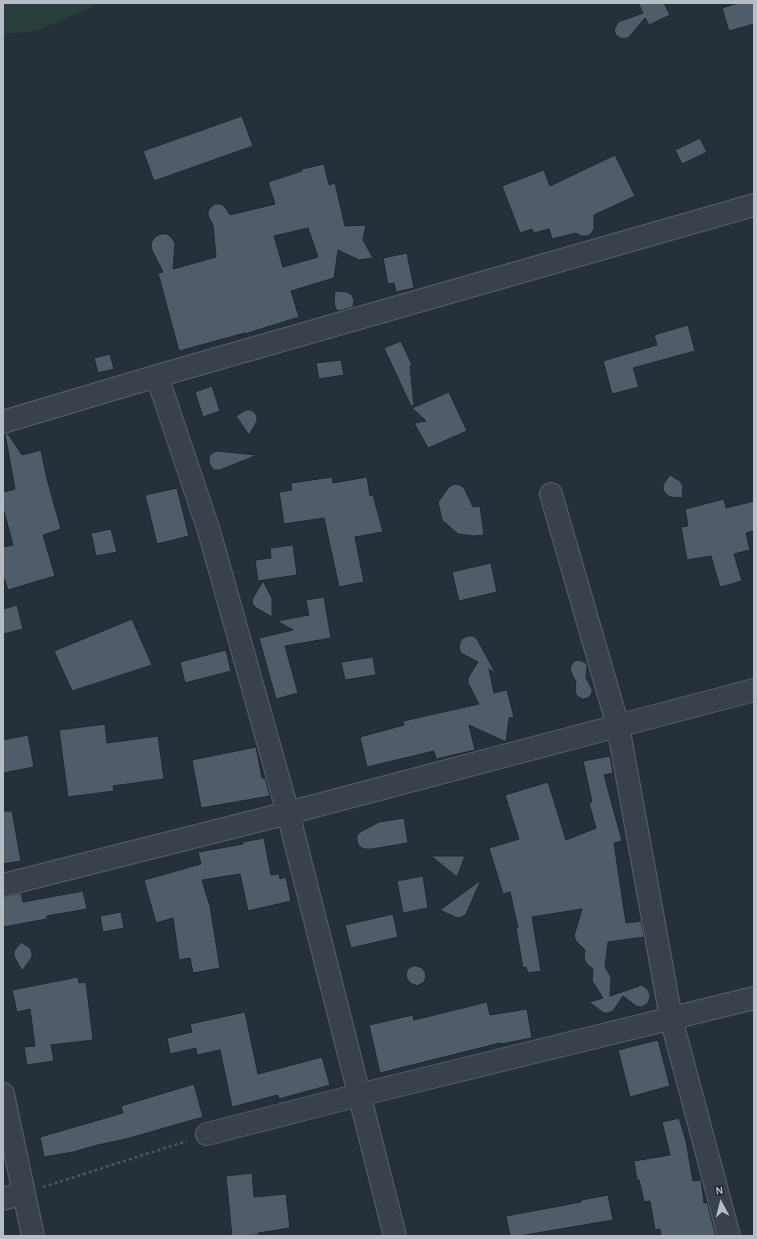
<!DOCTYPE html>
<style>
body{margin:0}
#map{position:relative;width:757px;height:1239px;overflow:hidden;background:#26303b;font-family:"Alegreya Sans",sans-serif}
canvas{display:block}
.frame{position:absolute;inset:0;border:4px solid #b5bdc7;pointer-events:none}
.north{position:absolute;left:701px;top:1183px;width:40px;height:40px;-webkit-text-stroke:3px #1e2731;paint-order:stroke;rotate:353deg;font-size:11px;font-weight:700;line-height:16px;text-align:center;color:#b5bdc7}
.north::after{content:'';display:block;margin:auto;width:14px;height:18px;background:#b5bdc7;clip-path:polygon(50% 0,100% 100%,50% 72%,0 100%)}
</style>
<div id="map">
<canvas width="757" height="1239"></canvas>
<div class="frame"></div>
<div class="north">N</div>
</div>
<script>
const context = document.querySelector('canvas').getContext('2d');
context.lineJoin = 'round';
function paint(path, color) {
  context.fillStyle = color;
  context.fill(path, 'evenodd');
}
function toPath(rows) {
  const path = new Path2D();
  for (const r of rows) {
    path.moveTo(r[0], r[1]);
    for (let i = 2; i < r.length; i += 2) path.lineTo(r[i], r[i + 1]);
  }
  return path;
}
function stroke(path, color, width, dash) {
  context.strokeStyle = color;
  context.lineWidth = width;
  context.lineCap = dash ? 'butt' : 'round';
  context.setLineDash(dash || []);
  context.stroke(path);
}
paint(toPath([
 [3,3,101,3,37,31,3,34]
]), '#293d3d');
const building = toPath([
 [638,3,664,3,670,15,649,25,645,18,629,37,625,39,620,38,616,35,614,30,618,22,643,13,638,3],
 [738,3,754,3,754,24,729,31,722,8,738,3],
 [242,116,253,146,154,181,143,151,242,116],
 [700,138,707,152,682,164,675,150,700,138],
 [615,155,635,196,594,215,594,229,591,234,587,236,581,236,576,233,552,239,549,229,534,233,532,229,520,233,502,186,544,170,550,186,615,155],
 [324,164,329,185,335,183,345,226,366,225,363,240,373,258,359,260,338,250,334,278,291,291,299,317,245,334,245,333,179,351,158,273,163,272,151,248,152,241,156,236,161,234,167,234,172,238,175,243,173,269,216,257,213,225,208,216,208,211,211,207,215,204,221,204,225,207,230,215,275,204,268,182,302,171,302,169,324,164],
 [308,228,318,257,283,267,274,236,308,228],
 [407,253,414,288,396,292,394,283,388,284,383,258,407,253],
 [335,291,347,292,352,295,354,300,353,307,339,311,336,309,334,304,335,291],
 [688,325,695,351,633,368,639,387,612,394,603,361,657,345,654,335,688,325],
 [401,341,412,365,410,366,414,406,411,406,384,348,401,341],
 [110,354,114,369,98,373,94,358,110,354],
 [341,360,344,375,319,379,316,363,341,360],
 [212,386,220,411,203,417,195,392,212,386],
 [449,392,467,431,428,448,414,423,426,421,412,408,449,392],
 [246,410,251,410,255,413,257,417,257,421,249,435,236,416,246,410],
 [5,434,8,434,22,455,41,450,47,479,61,529,43,535,55,576,8,590,3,575,3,547,13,545,3,508,3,492,15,489,5,434],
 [217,451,257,455,220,470,214,470,211,467,209,462,209,457,212,453,217,451],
 [670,475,680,481,683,486,682,498,670,497,666,494,663,490,663,485,670,475],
 [332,477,333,483,367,477,370,496,373,495,383,532,355,537,364,582,339,587,324,518,284,524,279,492,292,490,291,483,332,477],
 [454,484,460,485,464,488,473,507,480,506,484,535,474,536,458,534,442,520,438,502,449,487,454,484],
 [177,488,189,536,157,544,145,495,177,488],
 [724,499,726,508,754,501,754,531,746,533,750,550,734,554,742,581,720,587,711,556,687,560,681,527,688,526,685,509,724,499],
 [111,529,117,552,96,556,91,533,111,529],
 [293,545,297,575,258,581,255,560,271,558,270,548,293,545],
 [491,563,497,592,459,601,452,572,491,563],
 [263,581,272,598,272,617,255,607,252,603,253,598,263,581],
 [324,597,331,638,285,646,298,693,276,699,259,638,293,630,277,621,309,615,306,600,324,597],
 [17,605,23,629,3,634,3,609,17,605],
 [132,619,152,665,72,691,54,651,132,619],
 [468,636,473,636,477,639,496,674,489,669,494,693,507,690,514,717,509,718,506,742,469,725,475,750,436,759,434,751,367,767,360,737,404,725,403,721,479,704,468,683,468,678,478,662,461,653,459,648,460,642,463,638,468,636],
 [226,650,231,671,185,683,180,662,226,650],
 [373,657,376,675,345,680,341,662,373,657],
 [577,660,582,661,586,663,587,667,586,678,592,689,592,693,589,697,584,699,584,702,583,699,577,696,575,692,576,682,570,670,571,666,573,662,577,660],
 [105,724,107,743,158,736,164,779,113,786,114,791,68,797,59,730,105,724],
 [28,735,34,767,3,773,3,740,28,735],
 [256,747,262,778,265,778,270,796,201,808,192,760,256,747],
 [610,756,613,773,604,775,622,841,614,843,626,923,641,921,644,937,608,942,605,967,611,977,610,996,642,985,648,990,650,995,649,1001,646,1005,641,1007,636,1006,623,996,613,1011,608,1013,604,1013,589,1002,603,998,592,981,593,969,587,964,584,958,585,950,576,941,574,936,582,909,532,917,541,971,528,973,526,967,523,968,516,928,518,928,510,892,503,894,489,848,519,839,505,795,548,782,566,840,596,828,589,803,592,802,583,761,610,756],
 [3,811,12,811,21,861,3,864,3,811],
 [404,818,408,843,372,849,364,849,359,846,357,841,357,836,360,832,379,822,404,818],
 [264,838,271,875,279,874,280,879,286,877,291,901,248,911,240,874,202,880,210,906,220,968,193,973,190,958,179,960,173,918,156,923,144,880,201,864,198,852,243,844,243,842,264,838],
 [431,856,465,856,457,877,431,856],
 [423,876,428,908,403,913,397,881,423,876],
 [481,880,466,914,462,917,457,918,440,910,481,880],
 [83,891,87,909,47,916,47,919,3,927,3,897,21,893,23,902,83,891],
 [121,912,124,928,103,932,100,916,121,912],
 [393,914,398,937,351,948,345,925,393,914],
 [21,942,30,948,32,953,32,957,22,971,14,956,14,951,21,942],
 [412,966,417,966,422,968,425,972,426,977,424,982,417,986,410,983,407,979,406,974,408,969,412,966],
 [78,977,79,983,86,982,93,1040,51,1045,54,1061,27,1065,24,1047,35,1046,30,1009,17,1012,12,990,78,977],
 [487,1002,490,1015,527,1009,532,1038,501,1044,500,1043,380,1073,369,1025,413,1015,414,1020,487,1002],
 [245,1012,258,1074,322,1057,330,1085,279,1099,278,1095,232,1107,220,1050,197,1055,196,1048,170,1054,167,1038,192,1032,190,1024,245,1012],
 [658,1040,670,1086,630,1097,618,1050,658,1040],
 [194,1084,203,1117,126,1139,98,1145,73,1152,44,1157,40,1137,123,1113,121,1106,194,1084],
 [679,1118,686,1141,693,1181,701,1180,704,1203,707,1202,716,1236,661,1236,660,1229,655,1230,650,1201,644,1202,641,1188,639,1180,637,1180,634,1161,670,1155,662,1122,679,1118],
 [252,1173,254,1197,286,1194,290,1228,258,1233,258,1235,232,1236,226,1176,252,1173],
 [608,1195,613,1220,519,1236,510,1236,506,1216,581,1202,581,1200,608,1195]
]);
paint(building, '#515c69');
stroke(building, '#202933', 1);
const minor = toPath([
 [157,376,209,531,288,813,395,1236],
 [3,422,157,376,754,205],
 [551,494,618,726,671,1018,729,1236],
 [3,885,288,813,754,690],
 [3,1094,33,1236],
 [207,1134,359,1095,754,998],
 [3,1199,24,1193]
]);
stroke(minor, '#57606a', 24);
stroke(toPath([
 [43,1187,187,1141]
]), '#475a5c', 2.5, [3, 3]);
stroke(minor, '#39424c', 22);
</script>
